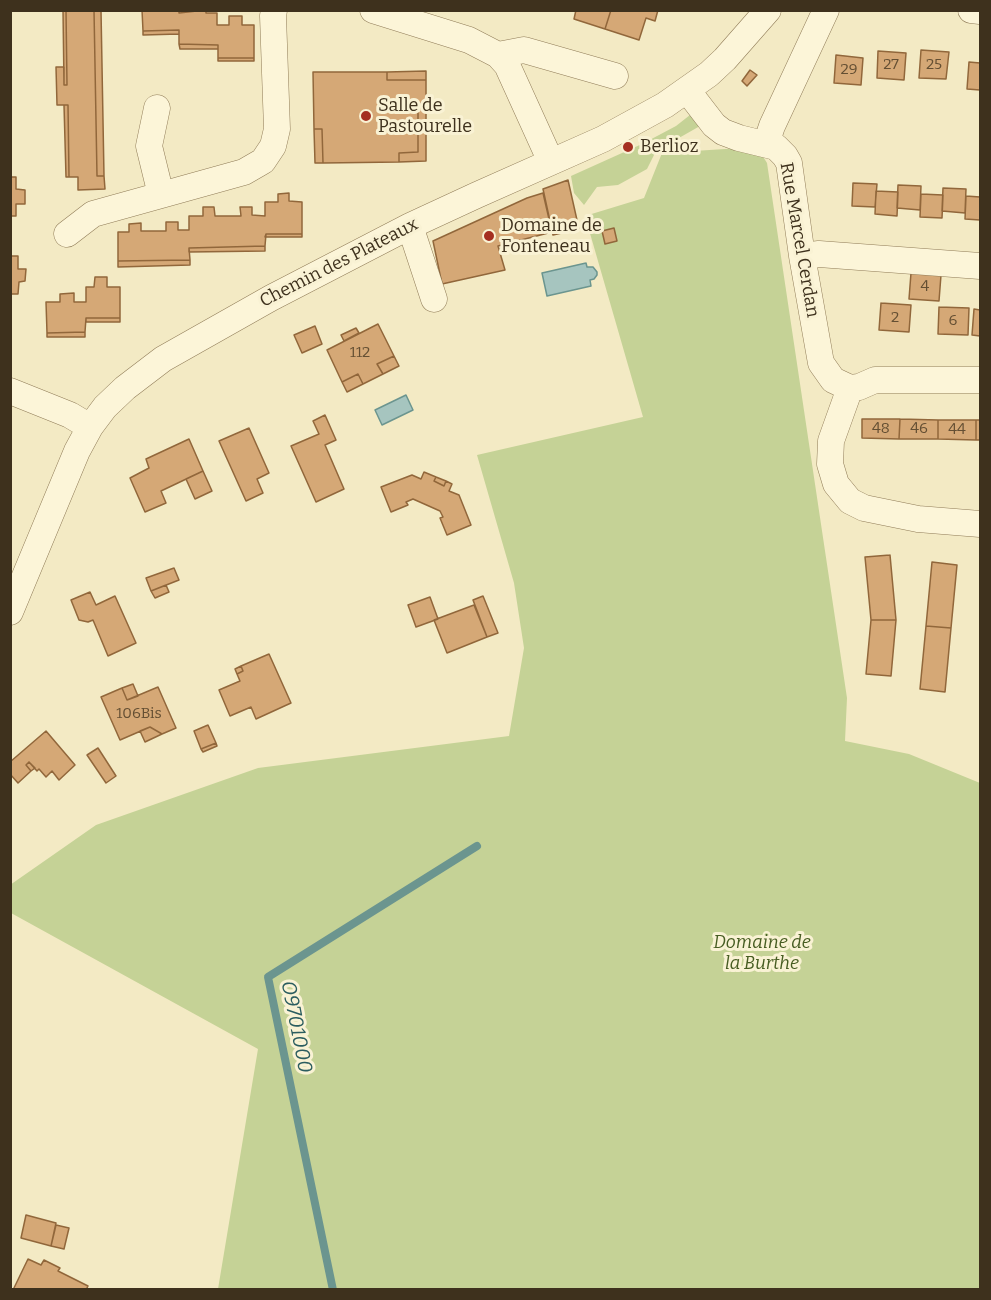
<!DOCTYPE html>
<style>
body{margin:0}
#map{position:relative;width:991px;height:1300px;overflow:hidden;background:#f3eac4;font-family:Bitter,serif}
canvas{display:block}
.frame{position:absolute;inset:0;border:12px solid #3e311d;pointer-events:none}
</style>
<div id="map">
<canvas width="991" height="1300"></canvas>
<div class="frame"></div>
</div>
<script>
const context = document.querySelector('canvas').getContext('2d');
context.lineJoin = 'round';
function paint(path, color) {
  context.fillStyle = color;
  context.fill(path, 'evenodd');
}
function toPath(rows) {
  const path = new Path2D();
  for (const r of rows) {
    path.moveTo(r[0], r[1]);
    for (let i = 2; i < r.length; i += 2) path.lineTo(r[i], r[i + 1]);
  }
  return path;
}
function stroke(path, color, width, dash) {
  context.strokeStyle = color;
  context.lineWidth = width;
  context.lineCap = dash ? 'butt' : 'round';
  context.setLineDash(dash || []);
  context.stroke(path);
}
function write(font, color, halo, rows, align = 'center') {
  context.font = font + ' Bitter,serif';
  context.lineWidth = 6;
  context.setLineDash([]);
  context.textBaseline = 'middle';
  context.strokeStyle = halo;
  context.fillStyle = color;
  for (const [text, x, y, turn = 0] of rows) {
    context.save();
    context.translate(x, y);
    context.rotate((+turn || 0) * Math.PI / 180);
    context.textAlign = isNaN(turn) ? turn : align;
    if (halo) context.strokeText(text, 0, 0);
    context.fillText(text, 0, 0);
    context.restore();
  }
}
paint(toPath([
 [690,115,700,126,656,151,647,169,618,185,597,187,584,205,574,193,571,176,642,144,676,126],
 [757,147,767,163,847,698,845,741,909,754,980,783,980,1289,218,1289,258,1049,11,913,10,885,96,825,258,768,509,736,524,648,514,583,477,455,643,417,585,216,644,198,662,153]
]), '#c5d296');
const water = toPath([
 [586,263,587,267,593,267,597,272,597,275,594,279,590,280,591,286,547,296,542,273,586,263],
 [406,395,413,410,382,425,375,410,406,395]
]);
paint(water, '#a6c5bf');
stroke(water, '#6b958f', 1.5);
stroke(toPath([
 [333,1290,268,977,477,846]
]), '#6b958f', 8);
const building = toPath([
 [63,10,66,10,67,85,64,85,63,10],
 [66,10,94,10,97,176,104,176,105,189,78,190,78,177,69,177,68,105,57,105,56,67,64,67,64,85,67,85,66,10],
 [94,10,101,10,104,176,97,176,94,10],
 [142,10,179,10,179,13,206,10,206,13,217,13,217,25,229,25,229,16,242,16,242,25,254,25,254,58,218,58,218,45,179,44,179,30,143,31,142,10],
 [576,10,611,10,605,29,574,19,576,10],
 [611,10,658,10,655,21,646,18,639,40,605,29,611,10],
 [179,30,179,34,143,35,143,31,179,30],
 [179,44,218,45,218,49,180,49,179,44],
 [921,50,949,52,946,79,919,78,921,50],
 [878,51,906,53,904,80,877,78,878,51],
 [836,55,863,58,861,85,834,83,836,55],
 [218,58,254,58,254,61,218,61,218,58],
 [969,62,980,63,980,90,967,89,969,62],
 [750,70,757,75,747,86,742,81,750,70],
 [426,71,426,80,387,80,387,72,426,71],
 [313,72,387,72,387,80,426,80,426,103,418,103,418,152,399,153,399,162,323,163,322,129,314,129,313,72],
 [418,103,426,103,426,161,399,162,399,153,418,152,418,103],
 [64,105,68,105,69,177,66,177,64,105],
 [314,129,322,129,323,163,315,163,314,129],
 [10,177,16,177,16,189,25,190,25,204,16,204,16,216,10,216,10,177],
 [568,180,579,229,553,235,543,189,568,180],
 [853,183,877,184,875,207,852,206,853,183],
 [898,185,921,186,920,210,897,208,898,185],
 [943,188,966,189,965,213,942,211,943,188],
 [876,191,898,192,897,216,875,214,876,191],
 [289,193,289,201,302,202,302,234,266,234,265,246,189,248,190,260,118,261,118,232,129,232,129,224,141,223,141,231,166,231,166,222,178,222,178,230,189,230,189,216,203,216,203,207,214,207,215,216,241,216,240,207,252,207,252,215,265,216,265,202,278,202,278,194,289,193],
 [543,193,552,232,498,246,505,270,442,284,433,241,527,198,543,193],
 [921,194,943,195,942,218,920,217,921,194],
 [966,196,980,197,980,220,965,219,966,196],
 [614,228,617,241,605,244,602,231,614,228],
 [266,234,302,234,302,237,265,237,266,234],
 [265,246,265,251,189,252,189,248,265,246],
 [10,256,18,256,18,269,26,269,25,281,19,282,18,294,10,294,10,256],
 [190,260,190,265,118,267,118,261,190,260],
 [911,273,941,275,939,301,909,299,911,273],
 [95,277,107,277,107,287,120,287,120,318,86,318,85,332,47,333,46,302,60,302,60,294,74,293,74,302,86,302,86,287,94,287,95,277],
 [881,303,911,305,909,332,879,330,881,303],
 [939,307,969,308,968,335,938,334,939,307],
 [974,309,980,310,980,336,972,335,974,309],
 [86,318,120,318,120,322,86,322,86,318],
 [378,324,394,356,377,364,383,374,363,384,358,374,342,382,327,350,378,324],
 [315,326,322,344,302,353,294,335,315,326],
 [356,328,359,333,344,341,341,335,356,328],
 [85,332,85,337,47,337,47,333,85,332],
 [394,356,399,366,383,374,377,364,394,356],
 [358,374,363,384,347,392,342,382,358,374],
 [325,415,336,440,325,445,344,489,316,502,291,446,319,434,313,421,325,415],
 [862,419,900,419,899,439,862,438,862,419],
 [900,419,938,420,938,439,899,439,900,419],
 [938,420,976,420,976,440,938,439,938,420],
 [976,420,980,420,980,440,976,440,976,420],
 [249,428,269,473,257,479,263,493,246,501,219,441,249,428],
 [189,439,203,471,161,491,166,503,145,512,130,478,149,468,146,459,189,439],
 [203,471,212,491,195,499,186,479,203,471],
 [424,472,436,477,434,481,444,486,446,481,452,484,449,491,459,495,471,525,447,535,440,518,443,517,440,511,413,499,406,502,408,505,391,512,381,487,412,475,421,479,424,472],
 [436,477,446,481,444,486,434,481,436,477],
 [890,555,896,620,871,620,865,557,890,555],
 [932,562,957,565,951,628,926,626,932,562],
 [174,568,179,580,151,591,146,578,174,568],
 [166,585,169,592,155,598,151,591,166,585],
 [90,592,96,605,115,596,136,643,108,656,93,620,88,622,79,620,71,600,90,592],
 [483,596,498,633,487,637,473,600,483,596],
 [430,597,438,619,416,627,408,605,430,597],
 [474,605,487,637,447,653,434,620,474,605],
 [871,620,896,620,891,676,866,674,871,620],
 [926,626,951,628,945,692,920,689,926,626],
 [269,654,291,703,256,719,251,707,230,716,219,690,240,681,237,674,243,671,241,666,269,654],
 [241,666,243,671,237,674,235,669,241,666],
 [133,684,138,696,127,700,122,688,133,684],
 [158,687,176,728,162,734,150,727,120,740,101,697,122,688,127,700,158,687],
 [208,725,216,743,201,749,194,731,208,725],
 [150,727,162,734,145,742,140,731,150,727],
 [46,731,75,765,59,780,52,771,46,777,39,769,37,771,29,762,26,765,31,771,18,783,10,774,10,762,46,731],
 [216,743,217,746,203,752,201,749,216,743],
 [98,748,116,776,106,783,87,755,98,748],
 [29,762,35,768,31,771,26,765,29,762],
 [26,1215,56,1223,51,1246,21,1238,26,1215],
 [56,1225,69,1228,64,1249,51,1246,56,1225],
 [28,1259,41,1265,44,1260,60,1268,58,1271,88,1286,86,1290,13,1290,28,1259]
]);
paint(building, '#d5a876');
stroke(building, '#91673b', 1.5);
const minor = toPath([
 [373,10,469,40,498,55,507,65,551,162],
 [971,10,980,11],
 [498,55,524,50,615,76],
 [687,90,714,125,723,132,739,138,776,147,785,156,789,163,802,256,821,363,833,380,850,388,859,387,875,380,980,380],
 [157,108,149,146,161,195],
 [766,144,772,126,826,10],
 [410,226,434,299],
 [67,234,93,214,244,172,263,161,273,146,277,129,273,16,274,10],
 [802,256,819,254,980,266],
 [850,388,831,441,830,464,836,484,850,501,864,508,918,519,980,524],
 [10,391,70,415,90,427],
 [10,612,77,451,90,427,105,407,125,388,163,359,271,298,410,226,477,195,603,139,665,105,709,74,725,59,768,10]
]);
stroke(minor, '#907c58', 27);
stroke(minor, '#fcf5d8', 26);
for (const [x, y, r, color] of [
 [366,116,6,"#a52f21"],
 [628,147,6,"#a52f21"],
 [489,236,6,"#a52f21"]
]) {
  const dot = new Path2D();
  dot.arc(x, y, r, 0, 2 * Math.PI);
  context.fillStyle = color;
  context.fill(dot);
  stroke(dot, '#f9f2d4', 2);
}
write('15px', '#644f33', null, [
 ["27",891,65],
 ["25",934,65],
 ["29",849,70],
 ["4",925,287],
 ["2",895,318],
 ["6",953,321],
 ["112",360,353],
 ["48",881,429],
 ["46",919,429],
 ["44",957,430],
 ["106Bis",139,714]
]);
write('18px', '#3e311d', '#f9f2d4', [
 ["Salle de",378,106],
 ["Pastourelle",378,127],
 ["Berlioz",640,147],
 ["Domaine de",501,226],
 ["Fonteneau",501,247]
], 'left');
write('18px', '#3e311d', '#f9f2d4', [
 ["Rue Marcel Cerdan",799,240,80],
 ["Chemin des Plateaux",339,263,-27]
]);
write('italic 18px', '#475d22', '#f9f2d4', [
 ["Domaine de",762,943],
 ["la Burthe",762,964]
]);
write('italic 20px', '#2b5d5f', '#f9f2d4', [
 ["O9701000",296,1027,79]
]);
</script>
